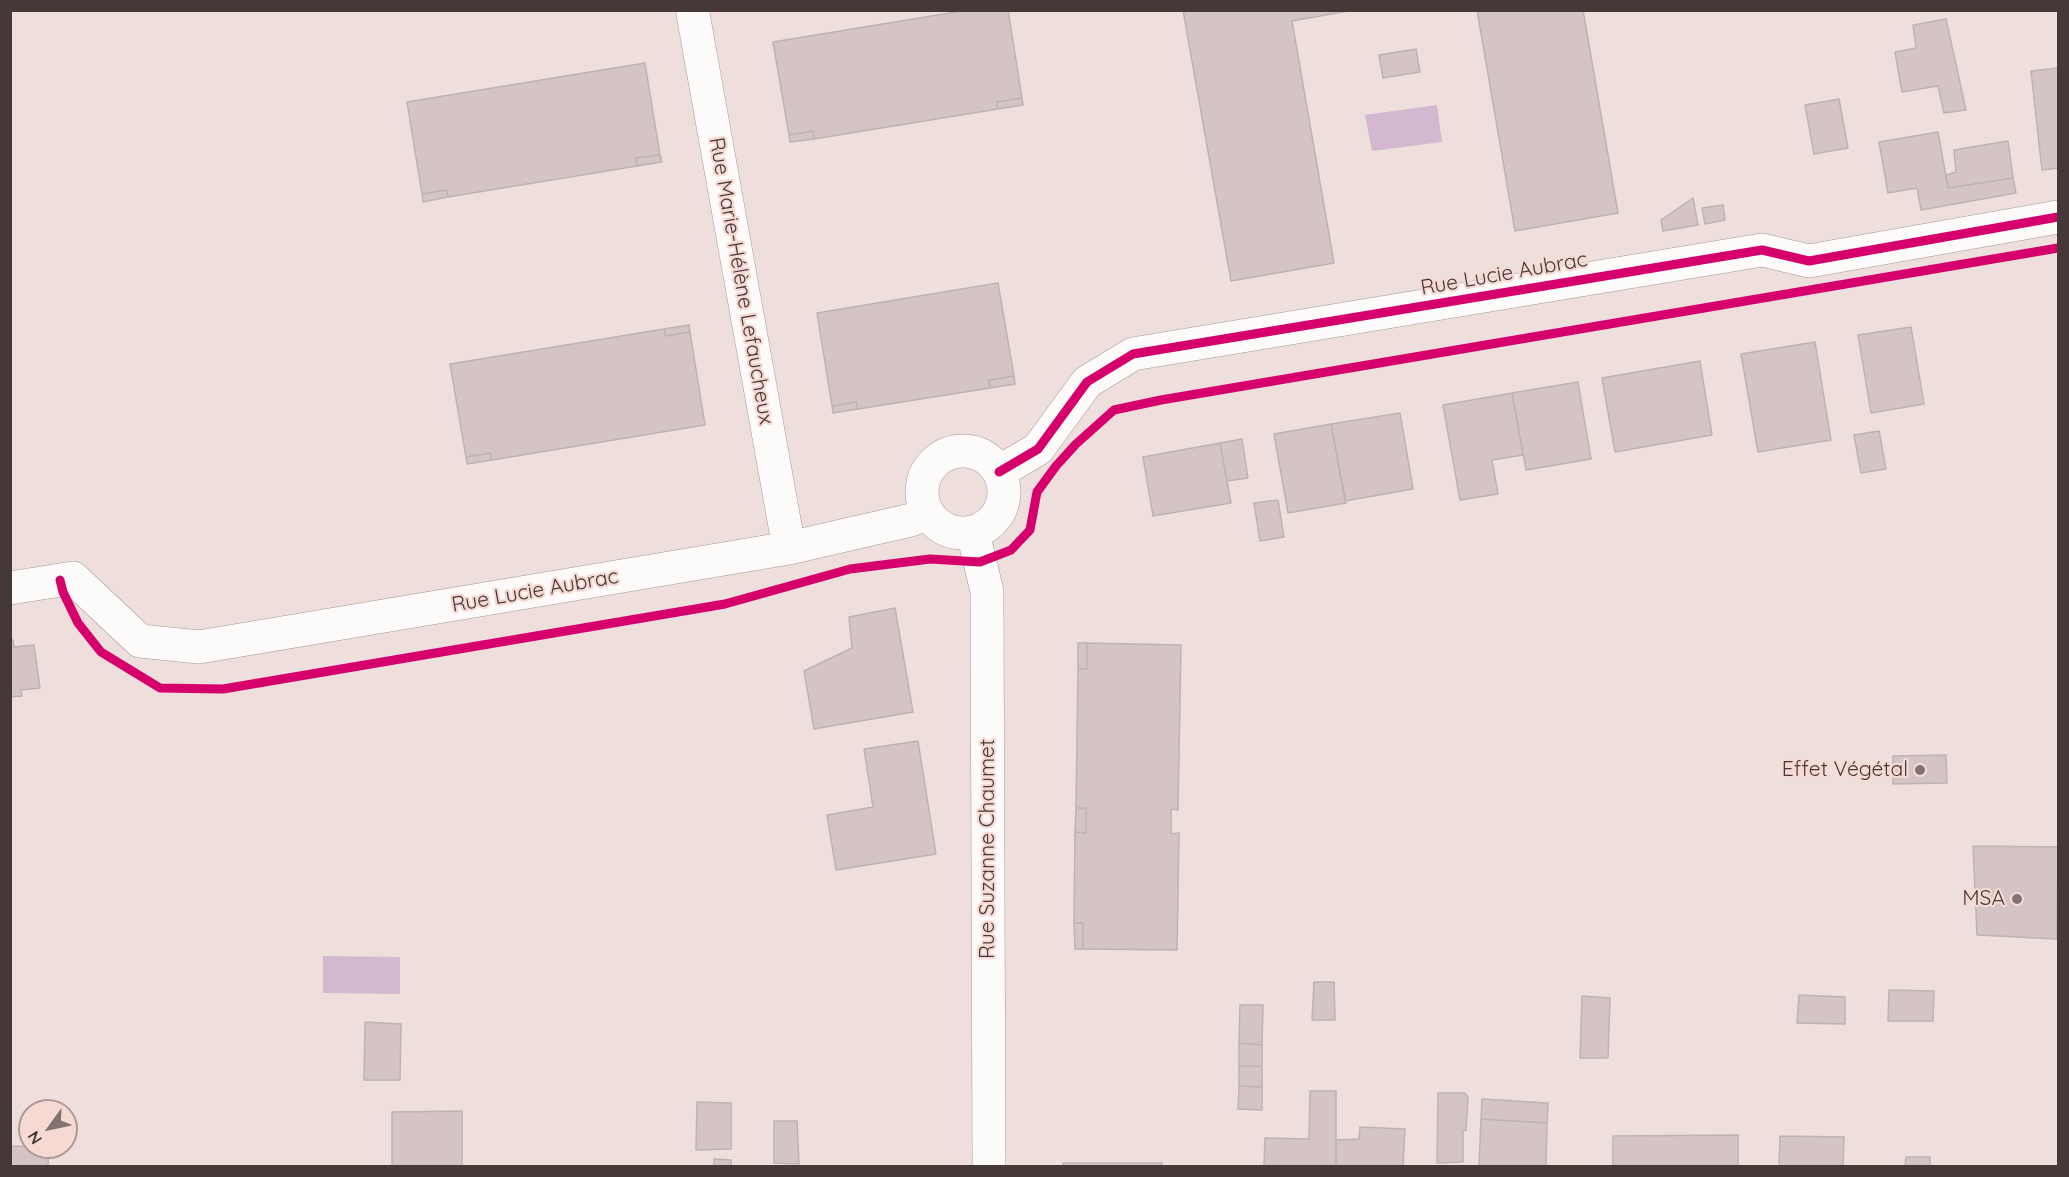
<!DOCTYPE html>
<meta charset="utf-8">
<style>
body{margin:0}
#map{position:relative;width:2069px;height:1177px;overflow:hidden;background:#efdfdc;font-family:Quicksand,sans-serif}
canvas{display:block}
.frame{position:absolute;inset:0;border:12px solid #443937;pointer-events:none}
.north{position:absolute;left:18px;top:1099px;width:60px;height:60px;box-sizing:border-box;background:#f7d9d4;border:2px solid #af9995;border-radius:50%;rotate:237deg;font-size:16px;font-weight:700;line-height:24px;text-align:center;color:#443937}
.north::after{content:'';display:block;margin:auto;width:21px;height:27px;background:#807371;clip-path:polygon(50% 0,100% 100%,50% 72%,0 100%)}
</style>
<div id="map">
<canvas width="2069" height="1177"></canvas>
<div class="frame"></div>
<div class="north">N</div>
</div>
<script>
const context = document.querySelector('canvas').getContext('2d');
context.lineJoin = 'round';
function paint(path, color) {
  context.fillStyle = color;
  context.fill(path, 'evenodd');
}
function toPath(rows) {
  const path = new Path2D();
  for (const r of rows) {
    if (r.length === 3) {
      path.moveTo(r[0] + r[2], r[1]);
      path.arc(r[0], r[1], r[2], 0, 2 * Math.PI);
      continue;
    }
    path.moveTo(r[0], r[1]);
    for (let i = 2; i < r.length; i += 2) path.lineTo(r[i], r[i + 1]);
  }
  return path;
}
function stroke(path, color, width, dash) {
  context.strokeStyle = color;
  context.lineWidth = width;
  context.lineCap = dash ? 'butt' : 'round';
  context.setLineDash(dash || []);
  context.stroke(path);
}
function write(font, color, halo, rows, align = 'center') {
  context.font = font + ' Quicksand,sans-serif';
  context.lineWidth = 4.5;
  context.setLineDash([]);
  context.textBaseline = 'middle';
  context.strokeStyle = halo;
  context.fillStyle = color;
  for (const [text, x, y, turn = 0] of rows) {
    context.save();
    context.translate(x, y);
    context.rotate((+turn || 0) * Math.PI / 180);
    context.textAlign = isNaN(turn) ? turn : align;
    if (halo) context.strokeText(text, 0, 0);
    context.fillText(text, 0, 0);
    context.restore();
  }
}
paint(toPath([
 [1437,105,1442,142,1372,151,1365,115],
 [323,956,400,957,400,994,323,993]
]), '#d4b8cf');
const building = toPath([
 [968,10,1008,10,1022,98,997,102,998,109,814,139,813,131,789,135,773,42,968,10],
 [1183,10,1354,10,1292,21,1334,263,1231,281,1183,10],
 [1477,10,1583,10,1618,213,1515,231,1477,10],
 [1946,19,1966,110,1944,113,1938,86,1902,92,1895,52,1916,48,1913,25,1946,19],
 [1416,49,1420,72,1383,78,1379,55,1416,49],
 [645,63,660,155,636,158,637,166,448,197,447,190,422,194,407,102,645,63],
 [2058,68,2058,168,2042,170,2031,71,2058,68],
 [1022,98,1023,105,998,109,997,102,1022,98],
 [1839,99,1848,148,1814,154,1805,105,1839,99],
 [813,131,814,139,790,142,789,135,813,131],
 [1938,132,1948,188,2013,178,2016,193,1921,210,1917,188,1888,193,1879,142,1938,132],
 [2008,141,2013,178,1948,188,1946,175,1956,172,1954,150,2008,141],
 [660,155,662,162,637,166,636,158,660,155],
 [447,190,448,197,423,202,422,194,447,190],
 [1693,198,1698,225,1663,231,1661,220,1693,198],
 [1723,205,1725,220,1705,224,1702,208,1723,205],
 [998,283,1014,376,989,380,990,388,858,409,856,402,832,406,817,313,998,283],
 [689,325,690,332,665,336,664,329,689,325],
 [1911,327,1924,404,1871,413,1858,335,1911,327],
 [664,329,665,336,690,332,705,425,492,460,490,453,466,457,450,364,664,329],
 [1815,342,1831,440,1758,452,1741,354,1815,342],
 [1700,361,1712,435,1615,452,1602,378,1700,361],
 [1014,376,1015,384,990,388,989,380,1014,376],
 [1578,382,1591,459,1526,470,1512,393,1578,382],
 [1512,393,1523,455,1492,460,1498,494,1460,500,1443,405,1512,393],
 [856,402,858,409,833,413,832,406,856,402],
 [1400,413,1413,489,1345,501,1331,424,1400,413],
 [1331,424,1346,503,1288,513,1274,434,1331,424],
 [1879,431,1886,469,1861,473,1854,435,1879,431],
 [1242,439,1248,478,1227,481,1220,443,1242,439],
 [1220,443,1231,503,1153,516,1143,457,1220,443],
 [490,453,492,460,467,464,466,457,490,453],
 [1278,500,1284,537,1260,541,1254,503,1278,500],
 [895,608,913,712,814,729,804,671,852,648,849,617,895,608],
 [10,640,13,640,14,647,34,645,40,688,21,690,22,696,10,697,10,640],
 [1078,643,1087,643,1087,669,1078,669,1078,643],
 [1087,643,1181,645,1178,810,1171,809,1171,834,1179,833,1177,950,1083,949,1083,923,1074,923,1075,832,1086,833,1086,808,1076,808,1078,669,1087,669,1087,643],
 [918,741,936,854,836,870,827,815,873,807,864,749,918,741],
 [1946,755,1947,783,1893,784,1893,756,1946,755],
 [1076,808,1086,808,1086,833,1075,832,1076,808],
 [1973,846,2058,847,2057,939,1977,935,1973,846],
 [1074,923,1083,923,1083,949,1075,949,1074,923],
 [1314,982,1334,982,1335,1020,1312,1020,1314,982],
 [1889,990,1934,991,1933,1021,1888,1021,1889,990],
 [1799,995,1845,997,1845,1024,1797,1023,1799,995],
 [1582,996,1610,998,1608,1058,1580,1058,1582,996],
 [1240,1005,1263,1005,1262,1045,1239,1043,1240,1005],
 [365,1022,401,1024,400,1080,364,1080,365,1022],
 [1239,1043,1262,1045,1262,1066,1239,1066,1239,1043],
 [1239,1066,1262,1066,1262,1087,1239,1086,1239,1066],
 [1239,1086,1262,1087,1262,1110,1238,1109,1239,1086],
 [1310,1091,1336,1091,1336,1166,1264,1166,1265,1138,1309,1139,1310,1091],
 [1438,1093,1465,1093,1468,1097,1466,1130,1463,1131,1463,1162,1437,1163,1438,1093],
 [1482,1099,1548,1103,1547,1123,1481,1119,1482,1099],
 [697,1102,731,1103,731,1149,696,1150,697,1102],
 [462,1111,462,1166,392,1166,392,1112,462,1111],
 [1481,1119,1547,1123,1546,1166,1479,1166,1481,1119],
 [774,1121,797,1121,799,1164,774,1163,774,1121],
 [1360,1127,1405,1129,1403,1166,1336,1166,1336,1140,1359,1139,1360,1127],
 [1738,1135,1738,1166,1613,1166,1613,1136,1738,1135],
 [1780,1136,1844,1137,1843,1166,1779,1166,1780,1136],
 [10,1146,49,1147,48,1166,10,1166,10,1146],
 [1906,1157,1930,1157,1930,1166,1905,1166,1906,1157],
 [714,1159,731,1160,731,1166,714,1166,714,1159],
 [1063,1163,1162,1163,1162,1166,1063,1166,1063,1163]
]);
paint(building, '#d4c4c5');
stroke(building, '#beb2b2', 1.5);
const minor = toPath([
 [693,14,789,548],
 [963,492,41],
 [999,472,1038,449,1087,382,1133,354,1762,250,1809,261,2058,217],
 [973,533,987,591,989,1166],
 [10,588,73,578,140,641,199,647,789,548,911,520,927,513]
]);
stroke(minor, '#a49896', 34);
stroke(minor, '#fdfafa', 33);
stroke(toPath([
 [999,472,1038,449,1087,382,1133,354,1762,250,1809,261,2058,217],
 [60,580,63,592,78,623,101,652,160,688,223,689,725,604,850,569,930,559,980,562,1011,550,1030,530,1037,492,1056,466,1076,444,1114,410,1161,400,2058,248]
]), '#d6006c', 9);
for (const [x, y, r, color] of [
 [1920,770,6,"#807371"],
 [2017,899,6,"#807371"]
]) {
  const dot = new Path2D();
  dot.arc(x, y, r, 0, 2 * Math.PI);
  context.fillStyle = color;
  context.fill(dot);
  stroke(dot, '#f7d9d4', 2);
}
write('21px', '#443937', '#f7d9d4', [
 ["Rue Lucie Aubrac",1504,274,-10],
 ["Rue Marie-Hélène Lefaucheux",741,281,80],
 ["Rue Lucie Aubrac",535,591,-10],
 ["Rue Suzanne Chaumet",988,849,-90]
]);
write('21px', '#443937', '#f7d9d4', [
 ["Effet Végétal",1908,770],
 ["MSA",2005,899]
], 'right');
</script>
